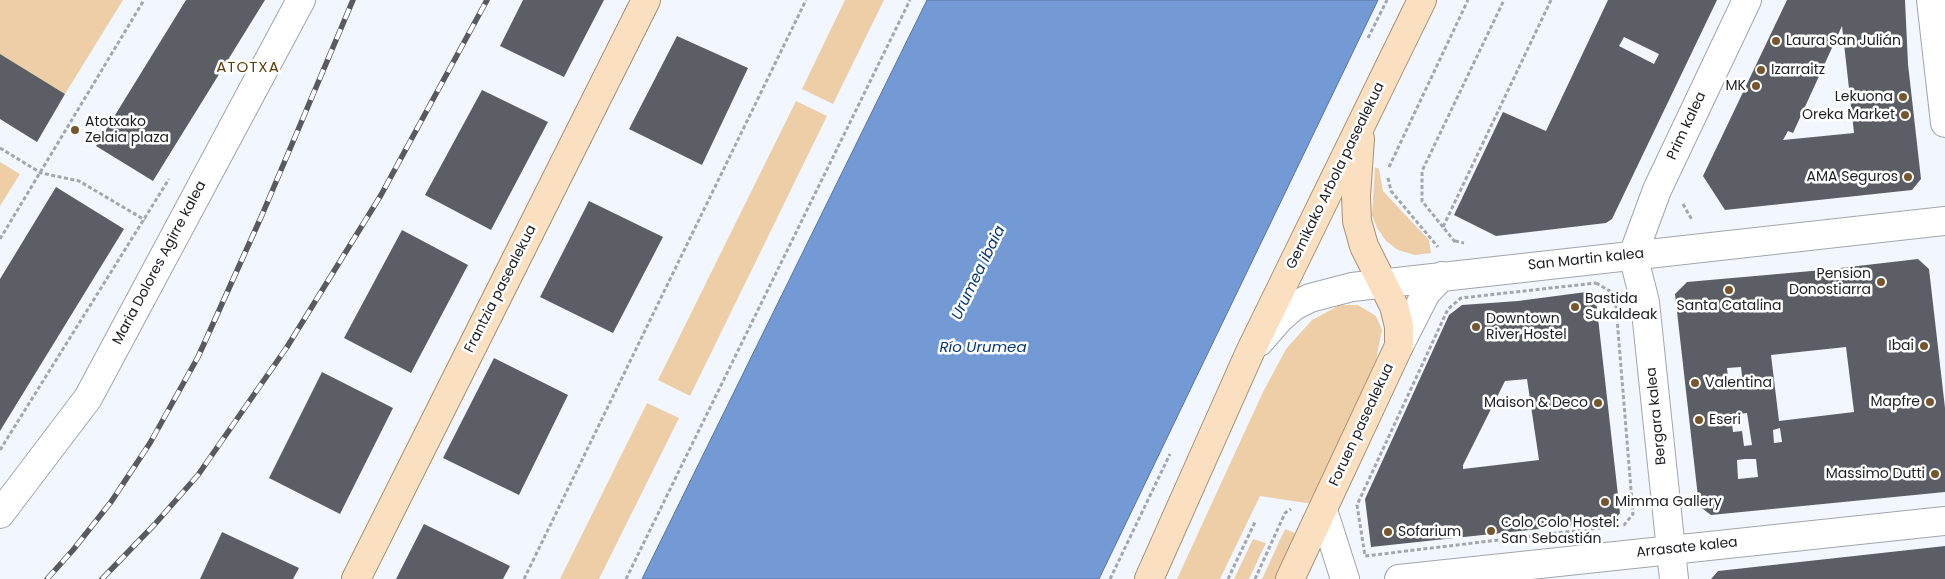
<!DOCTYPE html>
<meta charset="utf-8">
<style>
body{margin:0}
canvas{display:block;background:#f2f7ff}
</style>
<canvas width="1945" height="579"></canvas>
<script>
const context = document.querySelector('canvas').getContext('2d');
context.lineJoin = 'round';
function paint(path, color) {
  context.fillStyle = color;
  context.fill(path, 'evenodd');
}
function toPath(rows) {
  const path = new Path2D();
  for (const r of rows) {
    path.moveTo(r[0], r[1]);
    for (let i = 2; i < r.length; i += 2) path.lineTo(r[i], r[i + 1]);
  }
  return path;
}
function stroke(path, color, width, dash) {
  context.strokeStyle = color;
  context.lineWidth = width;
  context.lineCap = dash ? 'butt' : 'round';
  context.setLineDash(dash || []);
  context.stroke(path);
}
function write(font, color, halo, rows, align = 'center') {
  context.font = font + ' Poppins,sans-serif';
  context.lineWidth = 5;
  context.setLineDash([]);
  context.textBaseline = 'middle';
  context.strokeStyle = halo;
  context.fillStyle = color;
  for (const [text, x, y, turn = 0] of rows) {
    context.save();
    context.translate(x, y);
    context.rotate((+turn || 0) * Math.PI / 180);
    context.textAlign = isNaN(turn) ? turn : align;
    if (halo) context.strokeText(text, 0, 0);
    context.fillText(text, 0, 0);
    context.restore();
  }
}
paint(toPath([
 [0,0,123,0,65,94,0,54],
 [845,0,884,0,833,104,802,89],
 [796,101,827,116,690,396,658,380],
 [0,162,20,174,0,206],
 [1375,167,1379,169,1383,191,1429,240,1431,253,1415,255,1398,250,1386,241,1377,228,1372,215],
 [1340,305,1358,305,1376,316,1382,330,1374,370,1313,504,1260,496,1220,579,1177,579,1263,392,1286,349,1312,320],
 [647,403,679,418,599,579,560,579],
 [1285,529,1297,534,1276,579,1262,579],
 [1253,539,1266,543,1249,579,1234,579]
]), '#eecea7');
const water = toPath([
 [927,0,1378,0,1099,579,642,579,927,0]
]);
paint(water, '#739ad5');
stroke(water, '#59749f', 1);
paint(toPath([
 [186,0,265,0,153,181,96,146],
 [523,0,604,0,564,77,500,46],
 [1608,0,1717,0,1612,219,1606,223,1496,236,1454,215,1503,112,1546,131],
 [1624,37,1659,54,1654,64,1619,46],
 [1787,0,1905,0,1908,64,1921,179,1912,190,1725,210,1703,176],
 [1842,26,1854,133,1783,140,1788,131,1793,133],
 [677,36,748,68,702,165,629,129],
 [0,54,65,94,37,142,0,119],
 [482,90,548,122,491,230,425,195],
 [56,187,124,229,0,431,0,279],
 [589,201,663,237,613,333,540,297],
 [402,230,468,265,411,373,344,338],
 [1918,259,1929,269,1945,408,1945,492,1711,515,1699,506,1675,294,1687,282,1823,270],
 [1846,347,1854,412,1779,421,1771,355],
 [1741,367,1743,384,1729,385,1727,368],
 [1747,413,1752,445,1744,446,1742,431,1733,432,1731,415],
 [1780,428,1782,442,1774,443,1773,430],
 [1745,459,1756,459,1758,477,1738,479,1737,460],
 [1586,292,1596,300,1620,513,1613,521,1371,547,1365,499,1449,315,1462,305,1518,301],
 [1527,379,1539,460,1463,469,1463,465,1505,381],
 [494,358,568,395,519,495,443,458],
 [322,372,393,408,340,514,269,478],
 [424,524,510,566,503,579,396,579],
 [222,532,299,568,293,579,200,579],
 [1945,546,1945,579,1711,579,1718,571]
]), '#5b5f65');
const minor = toPath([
 [1931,0,1945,123],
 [1259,342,1280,318,1294,306,1310,298,1352,287,1945,221],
 [1399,346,1426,293,1442,276],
 [1323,510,1345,579],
 [0,514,88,398,301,0],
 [1399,579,1945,521],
 [1674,579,1645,302,1633,255,1657,190,1747,0]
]);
const major = toPath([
 [356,579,646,0],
 [1149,579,1250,352,1422,0],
 [1290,579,1399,346,1399,326,1394,306,1364,246,1357,221,1356,196,1360,139]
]);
stroke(minor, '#a1a5ac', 30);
stroke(major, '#aa8f6d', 30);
stroke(toPath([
 [1368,38,1387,0],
 [0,148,41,173,79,181,145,220],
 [1389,167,1468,0],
 [1388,178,1391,191,1438,247],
 [1683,204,1692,220],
 [1443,227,1422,201,1422,171,1504,0],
 [0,239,144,0],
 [1455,241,1464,243],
 [1455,242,1443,227,1551,0],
 [1596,283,1615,294,1633,514,1624,525,1365,556,1357,505,1448,309,1461,298,1596,283],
 [0,450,169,179],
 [524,579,806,0],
 [626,579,910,0],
 [1110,579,1170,454],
 [1228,579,1255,522],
 [1255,579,1285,513,1291,509]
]), '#a3a7ad', 3, [4, 2.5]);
stroke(minor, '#fff', 28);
stroke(major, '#fae0c0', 28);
const rail = toPath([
 [47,579,73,550,111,502,150,443,198,357,262,215,353,0],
 [102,579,155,524,198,475,287,347,381,195,487,0]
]);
stroke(rail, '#585a5e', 5.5);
stroke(rail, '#fff', 4, [11]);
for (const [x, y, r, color] of [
 [1776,41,5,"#76562c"],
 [1761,70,5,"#76562c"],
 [1756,86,5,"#76562c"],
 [1903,97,5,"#76562c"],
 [1905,115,5,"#76562c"],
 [75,130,5,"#76562c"],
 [1908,177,5,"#76562c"],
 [1881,282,5,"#76562c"],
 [1729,290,5,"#76562c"],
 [1575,307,5,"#76562c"],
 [1476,327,5,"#76562c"],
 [1924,346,5,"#76562c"],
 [1695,383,5,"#76562c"],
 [1930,402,5,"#76562c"],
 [1598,403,5,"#76562c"],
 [1699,420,5,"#76562c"],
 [1935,474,5,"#76562c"],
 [1605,502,5,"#76562c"],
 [1491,531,5,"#76562c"],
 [1388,532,5,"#76562c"]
]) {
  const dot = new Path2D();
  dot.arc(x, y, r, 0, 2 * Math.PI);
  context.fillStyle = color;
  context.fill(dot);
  stroke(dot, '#fff', 2);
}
write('14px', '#1c1d20', '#fff', [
 ["Laura San Julián",1786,41],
 ["Izarraitz",1771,70],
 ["MK",1746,86,"right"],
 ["Lekuona",1893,97,"right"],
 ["Oreka Market",1895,115,"right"],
 ["Atotxako",85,122],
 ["Zelaia plaza",85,138],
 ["AMA Seguros",1898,177,"right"],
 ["Pension",1871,274,"right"],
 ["Donostiarra",1871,290,"right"],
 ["Bastida",1585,299],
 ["Sukaldeak",1585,315],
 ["Santa Catalina",1729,306,"center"],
 ["Downtown",1486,319],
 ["River Hostel",1486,335],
 ["Ibai",1914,346,"right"],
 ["Valentina",1705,383],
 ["Mapfre",1920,402,"right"],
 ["Maison & Deco",1588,403,"right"],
 ["Eseri",1709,420],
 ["Massimo Dutti",1925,474,"right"],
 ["Mimma Gallery",1615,502],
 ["Colo Colo Hostel:",1501,523],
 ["San Sebastián",1501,539],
 ["Sofarium",1398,532]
], 'left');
write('14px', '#1c1d20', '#fff', [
 ["Prim kalea",1687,126,-65],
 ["Gernikako Arbola pasealekua",1336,176,-64],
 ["San Martin kalea",1586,260,-6],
 ["Maria Dolores Agirre kalea",160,263,-62],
 ["Frantzia pasealekua",501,289,-63],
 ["Bergara kalea",1657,416,-96],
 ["Foruen pasealekua",1362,425,-65],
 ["Arrasate kalea",1687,548,-6]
]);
context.letterSpacing = '1px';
write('15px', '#5e3c05', '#fff', [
 ["ATOTXA",248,68]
]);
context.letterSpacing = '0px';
write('italic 15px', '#04387d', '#fff', [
 ["Urumea ibaia",979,273,-64],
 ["Río Urumea",983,348]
]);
</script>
